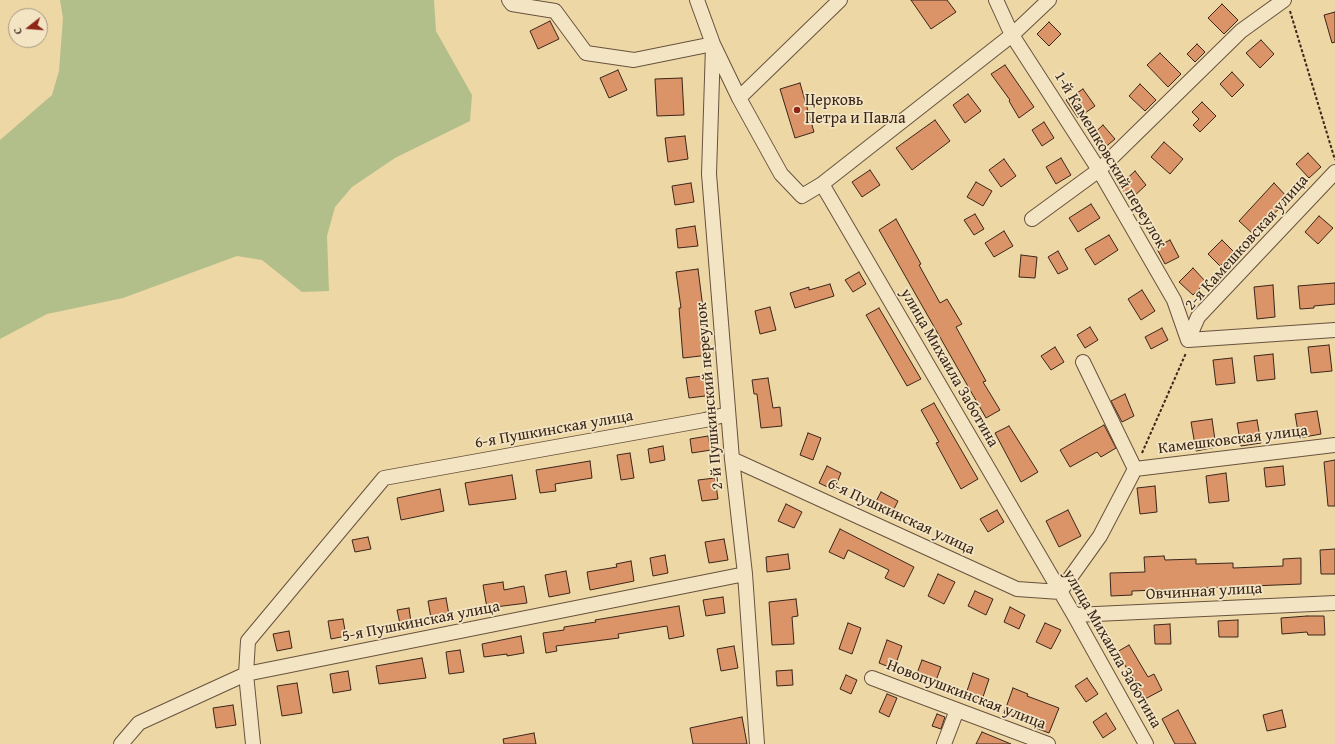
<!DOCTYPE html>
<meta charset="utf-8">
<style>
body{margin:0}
#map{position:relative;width:1335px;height:744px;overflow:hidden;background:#edd7a5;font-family:"Gentium Book Plus",serif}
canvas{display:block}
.north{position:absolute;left:8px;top:8px;width:40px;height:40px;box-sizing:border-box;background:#f3e5c4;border:1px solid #a99980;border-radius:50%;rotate:253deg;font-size:11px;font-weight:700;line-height:16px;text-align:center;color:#3b261a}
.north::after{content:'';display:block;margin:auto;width:14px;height:18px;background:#8f2418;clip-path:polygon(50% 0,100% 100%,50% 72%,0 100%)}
</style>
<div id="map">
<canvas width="1335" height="744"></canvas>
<div class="north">С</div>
</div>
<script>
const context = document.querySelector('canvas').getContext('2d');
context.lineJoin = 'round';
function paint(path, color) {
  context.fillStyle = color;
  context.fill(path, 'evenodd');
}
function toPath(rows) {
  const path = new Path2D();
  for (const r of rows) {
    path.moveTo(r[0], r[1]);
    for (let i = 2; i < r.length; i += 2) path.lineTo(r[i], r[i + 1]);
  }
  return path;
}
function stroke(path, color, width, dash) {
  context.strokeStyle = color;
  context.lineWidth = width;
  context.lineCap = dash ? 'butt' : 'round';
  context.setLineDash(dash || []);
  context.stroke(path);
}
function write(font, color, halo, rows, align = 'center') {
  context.font = font + ' "Gentium Book Plus",serif';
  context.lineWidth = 3.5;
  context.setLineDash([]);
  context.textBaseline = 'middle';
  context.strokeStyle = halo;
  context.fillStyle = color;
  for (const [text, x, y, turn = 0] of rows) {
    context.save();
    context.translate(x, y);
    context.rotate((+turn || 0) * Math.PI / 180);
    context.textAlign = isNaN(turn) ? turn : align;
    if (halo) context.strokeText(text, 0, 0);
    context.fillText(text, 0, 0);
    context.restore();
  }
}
paint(toPath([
 [60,0,434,0,436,31,472,95,470,121,395,158,352,187,335,207,327,236,329,291,302,292,262,260,237,256,123,298,47,314,0,339,0,140,52,95,59,71,63,18]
]), '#b2bf8b');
const building = toPath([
 [911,0,947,0,956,12,931,29,911,0],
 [1222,4,1238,20,1224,34,1208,18,1222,4],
 [1335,12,1335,42,1332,43,1324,15,1335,12],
 [550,21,559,39,538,49,530,31,550,21],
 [1049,22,1061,34,1049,46,1037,34,1049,22],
 [1261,40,1274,54,1260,68,1246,53,1261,40],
 [1197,44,1205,52,1195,62,1187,54,1197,44],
 [1160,53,1181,74,1168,87,1147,65,1160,53],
 [1005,65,1034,107,1019,118,1009,101,1010,100,991,74,1005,65],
 [618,70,627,90,609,98,600,78,618,70],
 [1232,72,1244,85,1232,97,1220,84,1232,72],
 [682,78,684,115,657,116,655,79,682,78],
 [800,83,814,132,795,138,780,89,800,83],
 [1140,84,1156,100,1145,111,1129,96,1140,84],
 [1083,89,1095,106,1078,118,1066,100,1083,89],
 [968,94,981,111,965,123,953,105,968,94],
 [1202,102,1216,116,1200,132,1193,125,1199,119,1192,112,1202,102],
 [935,120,950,141,912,170,896,148,935,120],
 [1044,122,1054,138,1042,146,1032,130,1044,122],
 [1103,125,1115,139,1103,149,1091,136,1103,125],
 [685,136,688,159,668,162,665,138,685,136],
 [1164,142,1183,159,1170,174,1151,157,1164,142],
 [1308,153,1321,167,1309,178,1296,164,1308,153],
 [1061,158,1071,175,1056,184,1046,167,1061,158],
 [1004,159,1016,176,1001,187,989,170,1004,159],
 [870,170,880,185,862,197,852,182,870,170],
 [1135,171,1146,185,1131,199,1119,186,1135,171],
 [976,182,992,191,983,206,967,197,976,182],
 [691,183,694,202,675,205,672,186,691,183],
 [1274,183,1289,199,1253,234,1239,221,1274,183],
 [1091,204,1100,218,1078,232,1069,218,1091,204],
 [975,214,984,229,974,235,964,220,975,214],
 [1319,216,1333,228,1318,244,1305,232,1319,216],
 [896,219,921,264,919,265,940,303,947,299,962,324,956,327,986,381,983,382,1000,410,986,418,879,230,896,219],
 [695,226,698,246,678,248,676,229,695,226],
 [1004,231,1013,246,994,257,985,243,1004,231],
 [1109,235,1118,250,1095,265,1085,249,1109,235],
 [1170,240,1179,257,1165,264,1156,247,1170,240],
 [1222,240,1234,252,1220,266,1208,254,1222,240],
 [1058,251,1068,269,1058,274,1048,257,1058,251],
 [1021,255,1037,257,1035,278,1019,277,1021,255],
 [1193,268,1206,282,1193,295,1179,282,1193,268],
 [698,269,709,355,683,358,679,308,681,308,676,272,698,269],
 [859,272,866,284,853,292,845,280,859,272],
 [1335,283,1335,304,1314,306,1314,308,1300,309,1298,286,1335,283],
 [830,284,834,296,795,308,790,293,809,287,809,290,830,284],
 [1273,285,1275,317,1257,319,1254,287,1273,285],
 [1142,290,1155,311,1141,320,1128,299,1142,290],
 [770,307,776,330,760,334,755,311,770,307],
 [879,308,921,379,907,386,866,315,879,308],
 [1090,327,1098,340,1085,348,1077,335,1090,327],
 [1162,328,1168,340,1151,349,1145,337,1162,328],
 [1329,345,1332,371,1311,373,1308,347,1329,345],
 [1055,347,1064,362,1051,370,1041,356,1055,347],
 [1273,354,1275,379,1257,381,1254,356,1273,354],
 [1232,358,1235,383,1216,385,1213,360,1232,358],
 [710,375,713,395,689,398,686,378,710,375],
 [768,378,773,408,780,407,782,426,761,428,757,394,754,394,752,380,768,378],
 [1125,394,1134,416,1122,422,1111,401,1125,394],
 [934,403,978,479,961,489,936,443,939,442,921,410,934,403],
 [1317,411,1321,434,1299,438,1295,414,1317,411],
 [1212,419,1216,447,1196,451,1191,422,1212,419],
 [1257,420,1261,443,1241,446,1237,423,1257,420],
 [1104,425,1116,448,1101,457,1097,452,1070,467,1060,450,1104,425],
 [1009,426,1038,472,1021,482,995,433,1009,426],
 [808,433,821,438,813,460,800,455,808,433],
 [708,436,711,450,692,453,690,439,708,436],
 [663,446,665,460,650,463,648,449,663,446],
 [630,453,634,478,621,480,617,455,630,453],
 [1335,460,1335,506,1328,506,1324,462,1335,460],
 [590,461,592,478,555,484,556,491,540,493,536,470,590,461],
 [827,466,841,473,834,490,819,483,827,466],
 [1283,466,1285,485,1266,487,1264,468,1283,466],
 [1226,473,1229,501,1209,503,1206,476,1226,473],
 [512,475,516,499,469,505,465,483,512,475],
 [715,478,718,499,702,501,698,480,715,478],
 [1155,486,1157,512,1140,514,1137,488,1155,486],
 [440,489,444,511,401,520,397,498,440,489],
 [881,492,898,501,890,517,872,509,881,492],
 [786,504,802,512,794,528,778,521,786,504],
 [997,510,1004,522,988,532,980,519,997,510],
 [1068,510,1081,536,1059,547,1046,521,1068,510],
 [840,529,914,567,904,587,885,578,889,570,848,550,844,559,829,552,840,529],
 [368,537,371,549,355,552,352,540,368,537],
 [724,539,728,560,709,563,705,542,724,539],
 [1335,549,1335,574,1321,574,1320,550,1335,549],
 [788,554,790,569,767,572,766,557,788,554],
 [665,555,668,573,653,576,650,558,665,555],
 [1164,556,1165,560,1196,559,1196,564,1233,563,1233,568,1283,566,1283,559,1301,558,1301,584,1132,591,1132,595,1111,596,1110,573,1145,572,1144,557,1164,556],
 [631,561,634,581,590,590,587,572,617,567,616,564,631,561],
 [566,571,570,593,549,597,545,575,566,571],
 [938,574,955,582,944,604,928,596,938,574],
 [503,582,504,590,524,586,527,603,487,608,483,585,503,582],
 [975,591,993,599,986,615,968,606,975,591],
 [723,597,725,613,706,616,703,600,723,597],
 [446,598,449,615,431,618,428,601,446,598],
 [796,599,798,616,792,617,794,644,772,645,769,602,796,599],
 [679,606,684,636,669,639,667,626,618,634,619,638,556,646,557,651,546,653,543,633,564,630,564,627,596,622,595,620,679,606],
 [1010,607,1025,615,1019,629,1004,622,1010,607],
 [409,608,411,622,400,624,397,610,409,608],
 [1307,616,1324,616,1325,635,1308,635,1307,632,1282,634,1281,618,1307,616],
 [343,619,346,636,331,639,328,621,343,619],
 [1238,620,1238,637,1219,637,1218,621,1238,620],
 [848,623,861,628,852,654,839,649,848,623],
 [1045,623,1061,630,1051,649,1036,642,1045,623],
 [1170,624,1171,644,1155,644,1154,625,1170,624],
 [289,631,292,648,277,651,273,634,289,631],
 [521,636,524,653,507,656,507,654,484,657,482,644,521,636],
 [887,640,902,646,894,669,879,663,887,640],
 [1129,645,1148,677,1154,674,1162,690,1145,699,1130,671,1129,672,1117,652,1129,645],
 [734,646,738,668,721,671,717,649,734,646],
 [460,650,464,672,449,674,446,652,460,650],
 [422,658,426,678,379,684,376,666,422,658],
 [922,660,941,667,935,683,916,676,922,660],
 [792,670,793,685,777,686,776,671,792,670],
 [348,671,351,690,333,693,330,674,348,671],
 [973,673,989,679,981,703,965,697,973,673],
 [846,675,857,680,851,694,840,689,846,675],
 [1087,678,1098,694,1086,702,1075,686,1087,678],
 [297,683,302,713,282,716,277,686,297,683],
 [1013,688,1028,694,1027,696,1059,708,1049,733,1033,727,1034,725,1004,713,1013,688],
 [887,694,897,698,889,717,879,712,887,694],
 [233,705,236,725,216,728,213,708,233,705],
 [1178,710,1196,744,1175,744,1162,719,1178,710],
 [1282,710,1286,727,1267,731,1263,715,1282,710],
 [1106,713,1116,729,1103,738,1093,722,1106,713],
 [937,714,945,717,941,729,932,726,937,714],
 [742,717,747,744,693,744,690,728,742,717],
 [982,732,1011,744,976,744,982,732],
 [534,733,536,744,504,744,503,739,534,733]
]);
paint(building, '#db9368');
stroke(building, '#3b261a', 1);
const minor = toPath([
 [509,0,512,4,555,11,586,53,634,60,713,44],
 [697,0,713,44,739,98,781,174,802,196,822,184,1074,615,1146,744],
 [996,0,1012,35,1099,170,1174,300,1188,340],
 [713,46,709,174,732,459,745,574,757,744],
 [739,98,840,0],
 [822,184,1012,35,1049,0],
 [1032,219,1099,170,1241,31,1284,0],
 [1188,340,1198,317,1335,172],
 [1188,340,1335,330],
 [1083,362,1135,469],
 [732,459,1017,589,1060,592,1100,536,1135,469],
 [1135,469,1335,445],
 [1074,615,1335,603],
 [872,678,1048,744],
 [121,744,139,723,246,674,745,574],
 [253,744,246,674,248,641,384,478,705,420,728,414],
 [944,744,957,710]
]);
stroke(minor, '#68523d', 16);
stroke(toPath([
 [1290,11,1335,160],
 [1142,453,1186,353]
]), '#3b261a', 2, [3, 2]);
stroke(minor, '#f3e5c4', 14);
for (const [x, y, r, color] of [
 [797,110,4,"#8f2418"]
]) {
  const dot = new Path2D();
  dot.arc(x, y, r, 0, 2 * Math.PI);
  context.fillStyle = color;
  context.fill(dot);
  stroke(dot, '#f3e5c4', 1.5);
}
write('16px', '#3b261a', '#f3e5c4', [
 ["Церковь",805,101],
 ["Петра и Павла",805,119]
], 'left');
write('16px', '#3b261a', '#f3e5c4', [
 ["1-й Камешковский переулок",1110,160,59],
 ["2-я Камешковская улица",1247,243,-48],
 ["улица Михаила Заботина",949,368,60],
 ["2-й Пушкинский переулок",710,396,-95],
 ["6-я Пушкинская улица",554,430,-10],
 ["Камешковская улица",1233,440,-7],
 ["6-я Пушкинская улица",901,517,25],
 ["Овчинная улица",1204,592,-3],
 ["5-я Пушкинская улица",421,622,-11],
 ["улица Михаила Заботина",1112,649,60],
 ["Новопушкинская улица",966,695,21]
]);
</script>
